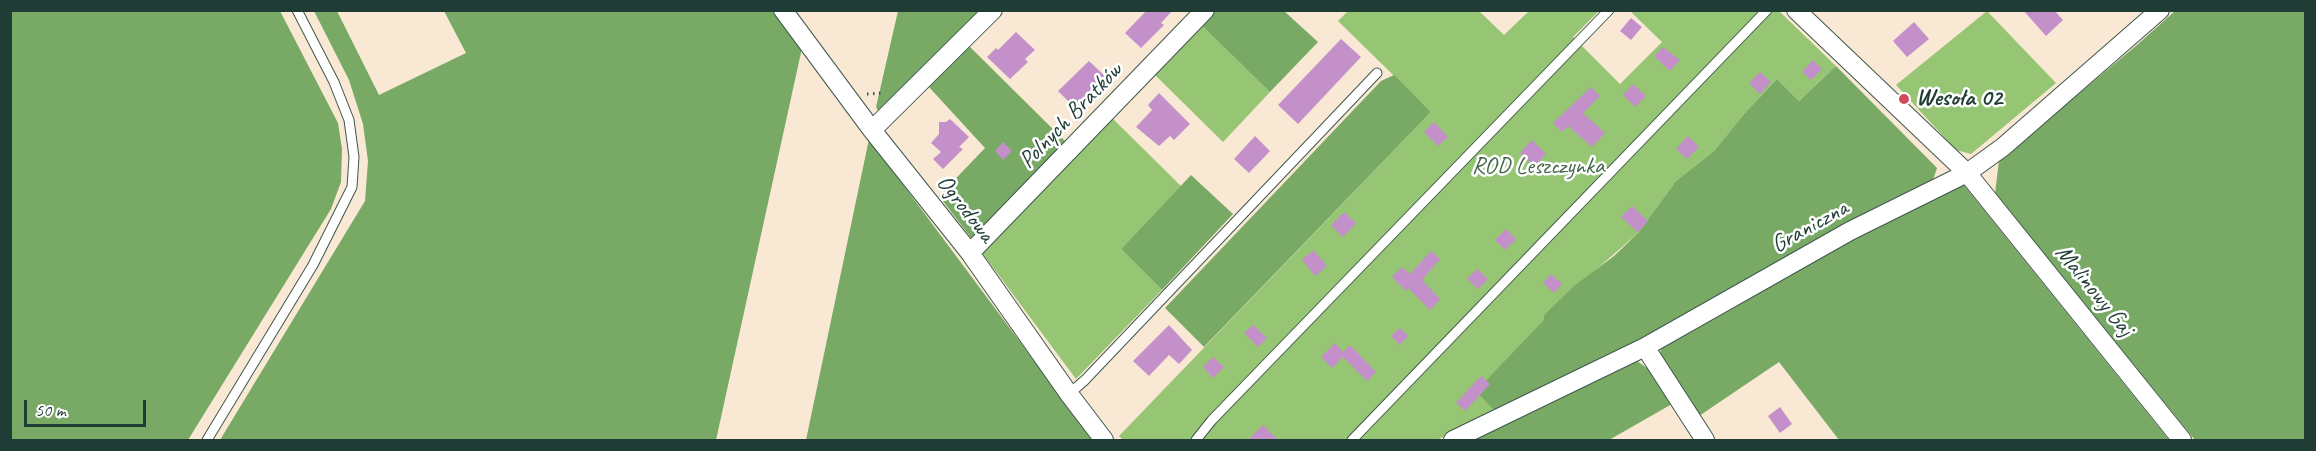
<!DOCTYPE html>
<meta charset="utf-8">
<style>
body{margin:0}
#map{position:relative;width:2316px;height:451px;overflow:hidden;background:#f8e8d4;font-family:Caveat,sans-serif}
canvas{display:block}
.frame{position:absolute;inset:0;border:12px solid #1f3d34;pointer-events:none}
.scale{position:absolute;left:24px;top:400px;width:122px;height:27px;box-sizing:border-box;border:3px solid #1f3d34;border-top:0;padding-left:8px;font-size:18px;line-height:21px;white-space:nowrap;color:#1f3d34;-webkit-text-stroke:4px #fff;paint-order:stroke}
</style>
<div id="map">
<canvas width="2316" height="451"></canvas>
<div class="frame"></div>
<div class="scale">50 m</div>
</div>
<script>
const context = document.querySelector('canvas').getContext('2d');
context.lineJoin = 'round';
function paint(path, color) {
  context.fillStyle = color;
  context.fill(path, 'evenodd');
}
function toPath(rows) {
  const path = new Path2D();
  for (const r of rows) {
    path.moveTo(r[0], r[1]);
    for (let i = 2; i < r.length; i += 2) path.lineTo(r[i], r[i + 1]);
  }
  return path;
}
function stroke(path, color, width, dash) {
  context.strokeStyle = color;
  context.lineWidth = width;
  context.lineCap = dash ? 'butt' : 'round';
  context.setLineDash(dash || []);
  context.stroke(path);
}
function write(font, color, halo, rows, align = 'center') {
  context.font = font + ' Caveat,sans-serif';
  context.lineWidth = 5;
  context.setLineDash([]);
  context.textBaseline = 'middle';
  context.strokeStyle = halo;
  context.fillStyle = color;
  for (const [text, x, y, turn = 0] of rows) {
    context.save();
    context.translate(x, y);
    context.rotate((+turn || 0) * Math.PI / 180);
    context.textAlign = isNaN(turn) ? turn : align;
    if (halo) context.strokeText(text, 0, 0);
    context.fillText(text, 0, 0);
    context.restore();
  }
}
paint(toPath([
 [1348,11,1479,11,1504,35,1529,11,1599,11,1573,37,1620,84,1662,42,1630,11,1779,11,1836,66,1799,101,1777,79,1744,114,1714,151,1676,181,1638,233,1544,315,1543,321,1495,411,1437,440,1123,440,1119,436,1431,112,1338,21],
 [1987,11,2056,83,1971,154,1956,150,1896,85],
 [1201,25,1270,92,1223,142,1154,74],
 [1111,117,1181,186,1121,249,1162,290,1076,379,980,250]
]), '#96c573');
paint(toPath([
 [10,11,280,11,338,123,342,149,341,182,331,209,188,440,11,440],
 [314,11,337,11,379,95,466,53,444,11,775,11,802,48,716,440,220,440,365,201,368,161,363,124,349,80],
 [898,11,984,11,880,115,876,107],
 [1215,11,1284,11,1318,42,1270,92,1201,25],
 [2175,11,2305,11,2305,440,2195,440,1995,194,1999,160,2137,45],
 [968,45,1066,142,972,239,939,196,985,148,928,86],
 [1836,66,1937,168,1933,180,1697,313,1495,411,1476,391,1543,321,1544,315,1574,286,1614,256,1638,233,1676,181,1714,151,1744,114,1777,79,1799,101],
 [1394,75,1431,112,1204,347,1165,308,1381,81],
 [869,139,1093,440,806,440],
 [1191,175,1233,214,1162,290,1121,249],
 [1963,184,2169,440,1839,440,1779,362,1699,416,1659,358,1661,349,1736,307,1756,288],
 [1637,361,1650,370,1672,404,1609,440,1470,440]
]), '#78aa65');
paint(toPath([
 [1147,10,1173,10,1161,23,1164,25,1141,48,1125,33],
 [2023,10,2054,10,2063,20,2046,36],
 [1631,18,1642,27,1631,40,1620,31],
 [1914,22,1929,39,1907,57,1893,41],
 [1016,32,1035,50,1025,59,1028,62,1010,79,987,57,996,48,998,50],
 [1341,39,1361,57,1298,124,1278,105],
 [1663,47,1680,60,1670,71,1654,56],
 [1813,60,1822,69,1811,80,1802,72],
 [1089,61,1109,80,1079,112,1058,91],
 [1760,72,1771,82,1760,94,1749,83],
 [1633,84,1646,96,1635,107,1623,95],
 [1591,87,1600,96,1583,113,1605,133,1592,147,1568,126,1562,132,1553,123],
 [1159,93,1190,124,1174,140,1170,136,1159,146,1136,127,1152,110,1148,105],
 [950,119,969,137,959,147,963,149,943,169,933,159,941,152,931,143,939,134,939,122,946,122],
 [1434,122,1448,137,1438,146,1424,132],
 [1255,136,1270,151,1249,173,1234,159],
 [1688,136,1699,147,1687,159,1676,149],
 [1532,140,1546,154,1534,166,1520,153],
 [1003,142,1012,151,1003,160,995,151],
 [1632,206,1648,221,1638,232,1621,217],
 [1344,212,1356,223,1343,237,1331,225],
 [1506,229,1516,239,1505,250,1495,240],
 [1313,250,1327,266,1315,276,1302,260],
 [1431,251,1440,259,1422,280,1440,299,1430,310,1408,288,1406,291,1392,277,1402,267,1410,274],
 [1477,269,1488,279,1478,289,1467,279],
 [1551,274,1562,284,1554,293,1543,283],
 [1169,325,1192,350,1179,364,1169,355,1149,376,1133,361],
 [1253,325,1267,338,1258,347,1244,333],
 [1400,328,1408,336,1400,345,1391,336],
 [1335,343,1343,352,1350,345,1376,372,1367,381,1343,357,1332,368,1321,357],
 [1213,357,1224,367,1213,378,1203,367],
 [1481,376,1490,384,1465,411,1456,403],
 [1780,407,1792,424,1780,433,1768,416],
 [1263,425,1279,441,1247,441]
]), '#c490ca');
const lane = toPath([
 [1069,394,1085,380,1377,73],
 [207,440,313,265,352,187,354,157,349,120,334,82,297,10],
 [1196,440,1212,420,1609,10],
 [1352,440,1767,10]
]);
const street = toPath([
 [783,10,872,130,970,253,1069,394,1104,440],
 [1796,10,1967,173,2182,440],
 [872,130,993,10],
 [970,253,1205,10],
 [1645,347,1705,440],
 [1453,440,1645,347,1850,231,1967,173,2003,147,2160,10]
]);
stroke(lane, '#40574c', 11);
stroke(street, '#40574c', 20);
stroke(toPath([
 [867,94,884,93]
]), '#40574c', 3, [1.5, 4.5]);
stroke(lane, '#fff', 9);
stroke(street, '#fff', 18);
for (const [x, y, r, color] of [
 [1904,99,6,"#d1495b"]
]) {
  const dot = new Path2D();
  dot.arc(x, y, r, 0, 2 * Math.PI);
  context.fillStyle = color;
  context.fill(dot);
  stroke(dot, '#fff', 2);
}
write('bold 24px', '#1f3d34', '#fff', [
 ["Wesoła 02",1916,99]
], 'left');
write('24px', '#1f3d34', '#fff', [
 ["Polnych Bratków",1071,116,-46],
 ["Ogrodowa",965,209,52],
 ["Graniczna",1810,227,-29],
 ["Malinowy Gaj",2094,291,51]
]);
write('24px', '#436647', '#fff', [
 ["ROD Leszczynka",1538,167]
]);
</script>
